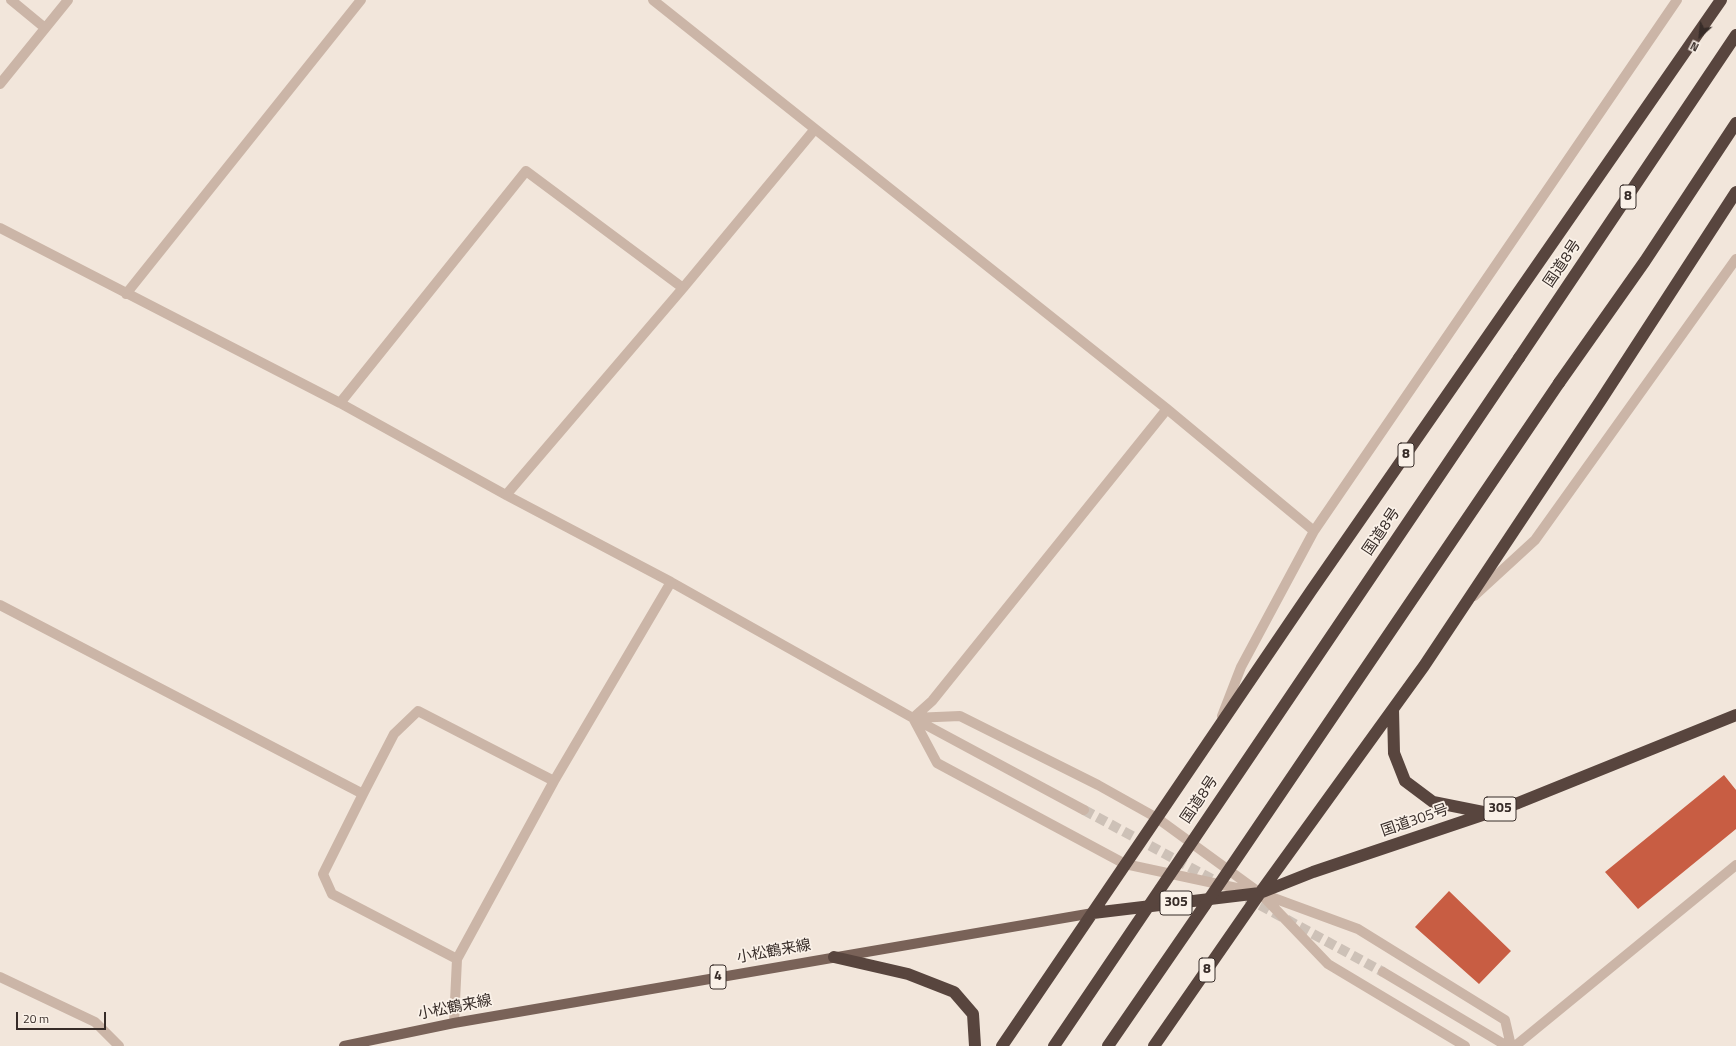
<!DOCTYPE html>
<meta charset="utf-8">
<style>
body{margin:0}
#map{position:relative;width:1736px;height:1046px;overflow:hidden;background:#f2e6db;font-family:"Titillium Web",sans-serif}
canvas{display:block}
.north{position:absolute;left:1680px;top:16px;width:40px;height:40px;-webkit-text-stroke:3px #faf1e8;paint-order:stroke;rotate:207deg;font-size:11px;font-weight:700;line-height:16px;text-align:center;color:#372c28}
.north::after{content:'';display:block;margin:auto;width:14px;height:18px;background:#372c28;clip-path:polygon(50% 0,100% 100%,50% 72%,0 100%)}
.scale{position:absolute;left:16px;top:1012px;width:90px;height:18px;box-sizing:border-box;border:2px solid #372c28;border-top:0;padding-left:5px;font-size:12px;line-height:14px;white-space:nowrap;color:#372c28;-webkit-text-stroke:3px #faf1e8;paint-order:stroke}
</style>
<div id="map">
<canvas width="1736" height="1046"></canvas>
<div class="north">N</div>
<div class="scale">20 m</div>
</div>
<script>
const context = document.querySelector('canvas').getContext('2d');
context.lineJoin = 'round';
function paint(path, color) {
  context.fillStyle = color;
  context.fill(path, 'evenodd');
}
function toPath(rows) {
  const path = new Path2D();
  for (const r of rows) {
    path.moveTo(r[0], r[1]);
    for (let i = 2; i < r.length; i += 2) path.lineTo(r[i], r[i + 1]);
  }
  return path;
}
function stroke(path, color, width, dash) {
  context.strokeStyle = color;
  context.lineWidth = width;
  context.lineCap = dash ? 'butt' : 'round';
  context.setLineDash(dash || []);
  context.stroke(path);
}
function write(font, color, halo, rows, align = 'center') {
  context.font = font + ' "Titillium Web","Noto Sans JP",sans-serif';
  context.lineWidth = 3.5;
  context.setLineDash([]);
  context.textBaseline = 'middle';
  context.strokeStyle = halo;
  context.fillStyle = color;
  for (const [text, x, y, turn = 0] of rows) {
    context.save();
    context.translate(x, y);
    context.rotate((+turn || 0) * Math.PI / 180);
    context.textAlign = isNaN(turn) ? turn : align;
    if (halo) context.strokeText(text, 0, 0);
    context.fillText(text, 0, 0);
    context.restore();
  }
}
paint(toPath([
 [1724,775,1736,790,1736,829,1638,909,1605,872],
 [1449,891,1511,951,1479,984,1415,927]
]), '#c85d43');
stroke(toPath([
 [1084,810,1219,883],
 [1247,898,1383,972]
]), '#cdc1b7', 10, [10, 5]);
stroke(toPath([
 [11,0,45,28],
 [653,0,1167,409,1314,531],
 [0,84,68,0],
 [0,228,340,403,506,495,671,582,913,718,1084,810],
 [126,294,361,0],
 [340,403,526,171,683,288],
 [506,495,683,288,815,129],
 [1474,596,1535,540,1736,259],
 [0,605,363,794,394,734,418,711,554,781],
 [1222,716,1241,667,1314,531,1677,0],
 [913,718,937,763,1125,864,1260,893,1358,929,1505,1020,1511,1046],
 [913,718,960,716,1098,785,1157,818,1260,893,1328,964,1465,1046],
 [913,718,932,701,1167,409],
 [363,794,323,874,332,894,457,959],
 [1383,972,1507,1046],
 [0,977,95,1022,119,1046],
 [454,1023,457,959,554,781,671,582],
 [1515,1046,1736,865]
]), '#cbb5a7', 10);
stroke(toPath([
 [344,1046,454,1023,1093,913]
]), '#796258', 10);
stroke(toPath([
 [1519,358,1736,35],
 [1559,383,1645,261,1736,123],
 [1393,709,1394,753,1405,781,1433,802,1488,813],
 [1093,913,1260,893,1313,872,1518,803,1736,715],
 [834,957,908,974,954,992,973,1014,975,1046],
 [1002,1046,1311,591,1721,0],
 [1108,1046,1205,905],
 [1154,1046,1260,893,1424,666,1601,400,1736,192]
]), '#58453e', 12);
stroke(toPath([
 [1205,905,1559,383],
 [1054,1046,1519,358]
]), '#58453e', 12);
for (const [x, y, w] of [
 [1628,197,16],
 [1406,455,16],
 [1500,809,32],
 [1176,903,32],
 [1207,970,16],
 [718,977,16]
]) {
  const box = new Path2D();
  box.roundRect(x - w / 2, y - 12, w, 24, 3);
  context.fillStyle = '#faf1e8';
  context.fill(box);
  stroke(box, '#372c28', 1);
}
write('bold 14px', '#372c28', null, [
 ["8",1628,197],
 ["8",1406,455],
 ["305",1500,809],
 ["305",1176,903],
 ["8",1207,970],
 ["4",718,977]
]);
write('15px', '#372c28', '#faf1e8', [
 ["国道8号",1563,264,-56],
 ["国道8号",1382,532,-56],
 ["国道8号",1200,800,-56],
 ["国道305号",1415,821,-19],
 ["小松鶴来線",774,952,-10],
 ["小松鶴来線",455,1008,-11]
]);
</script>
